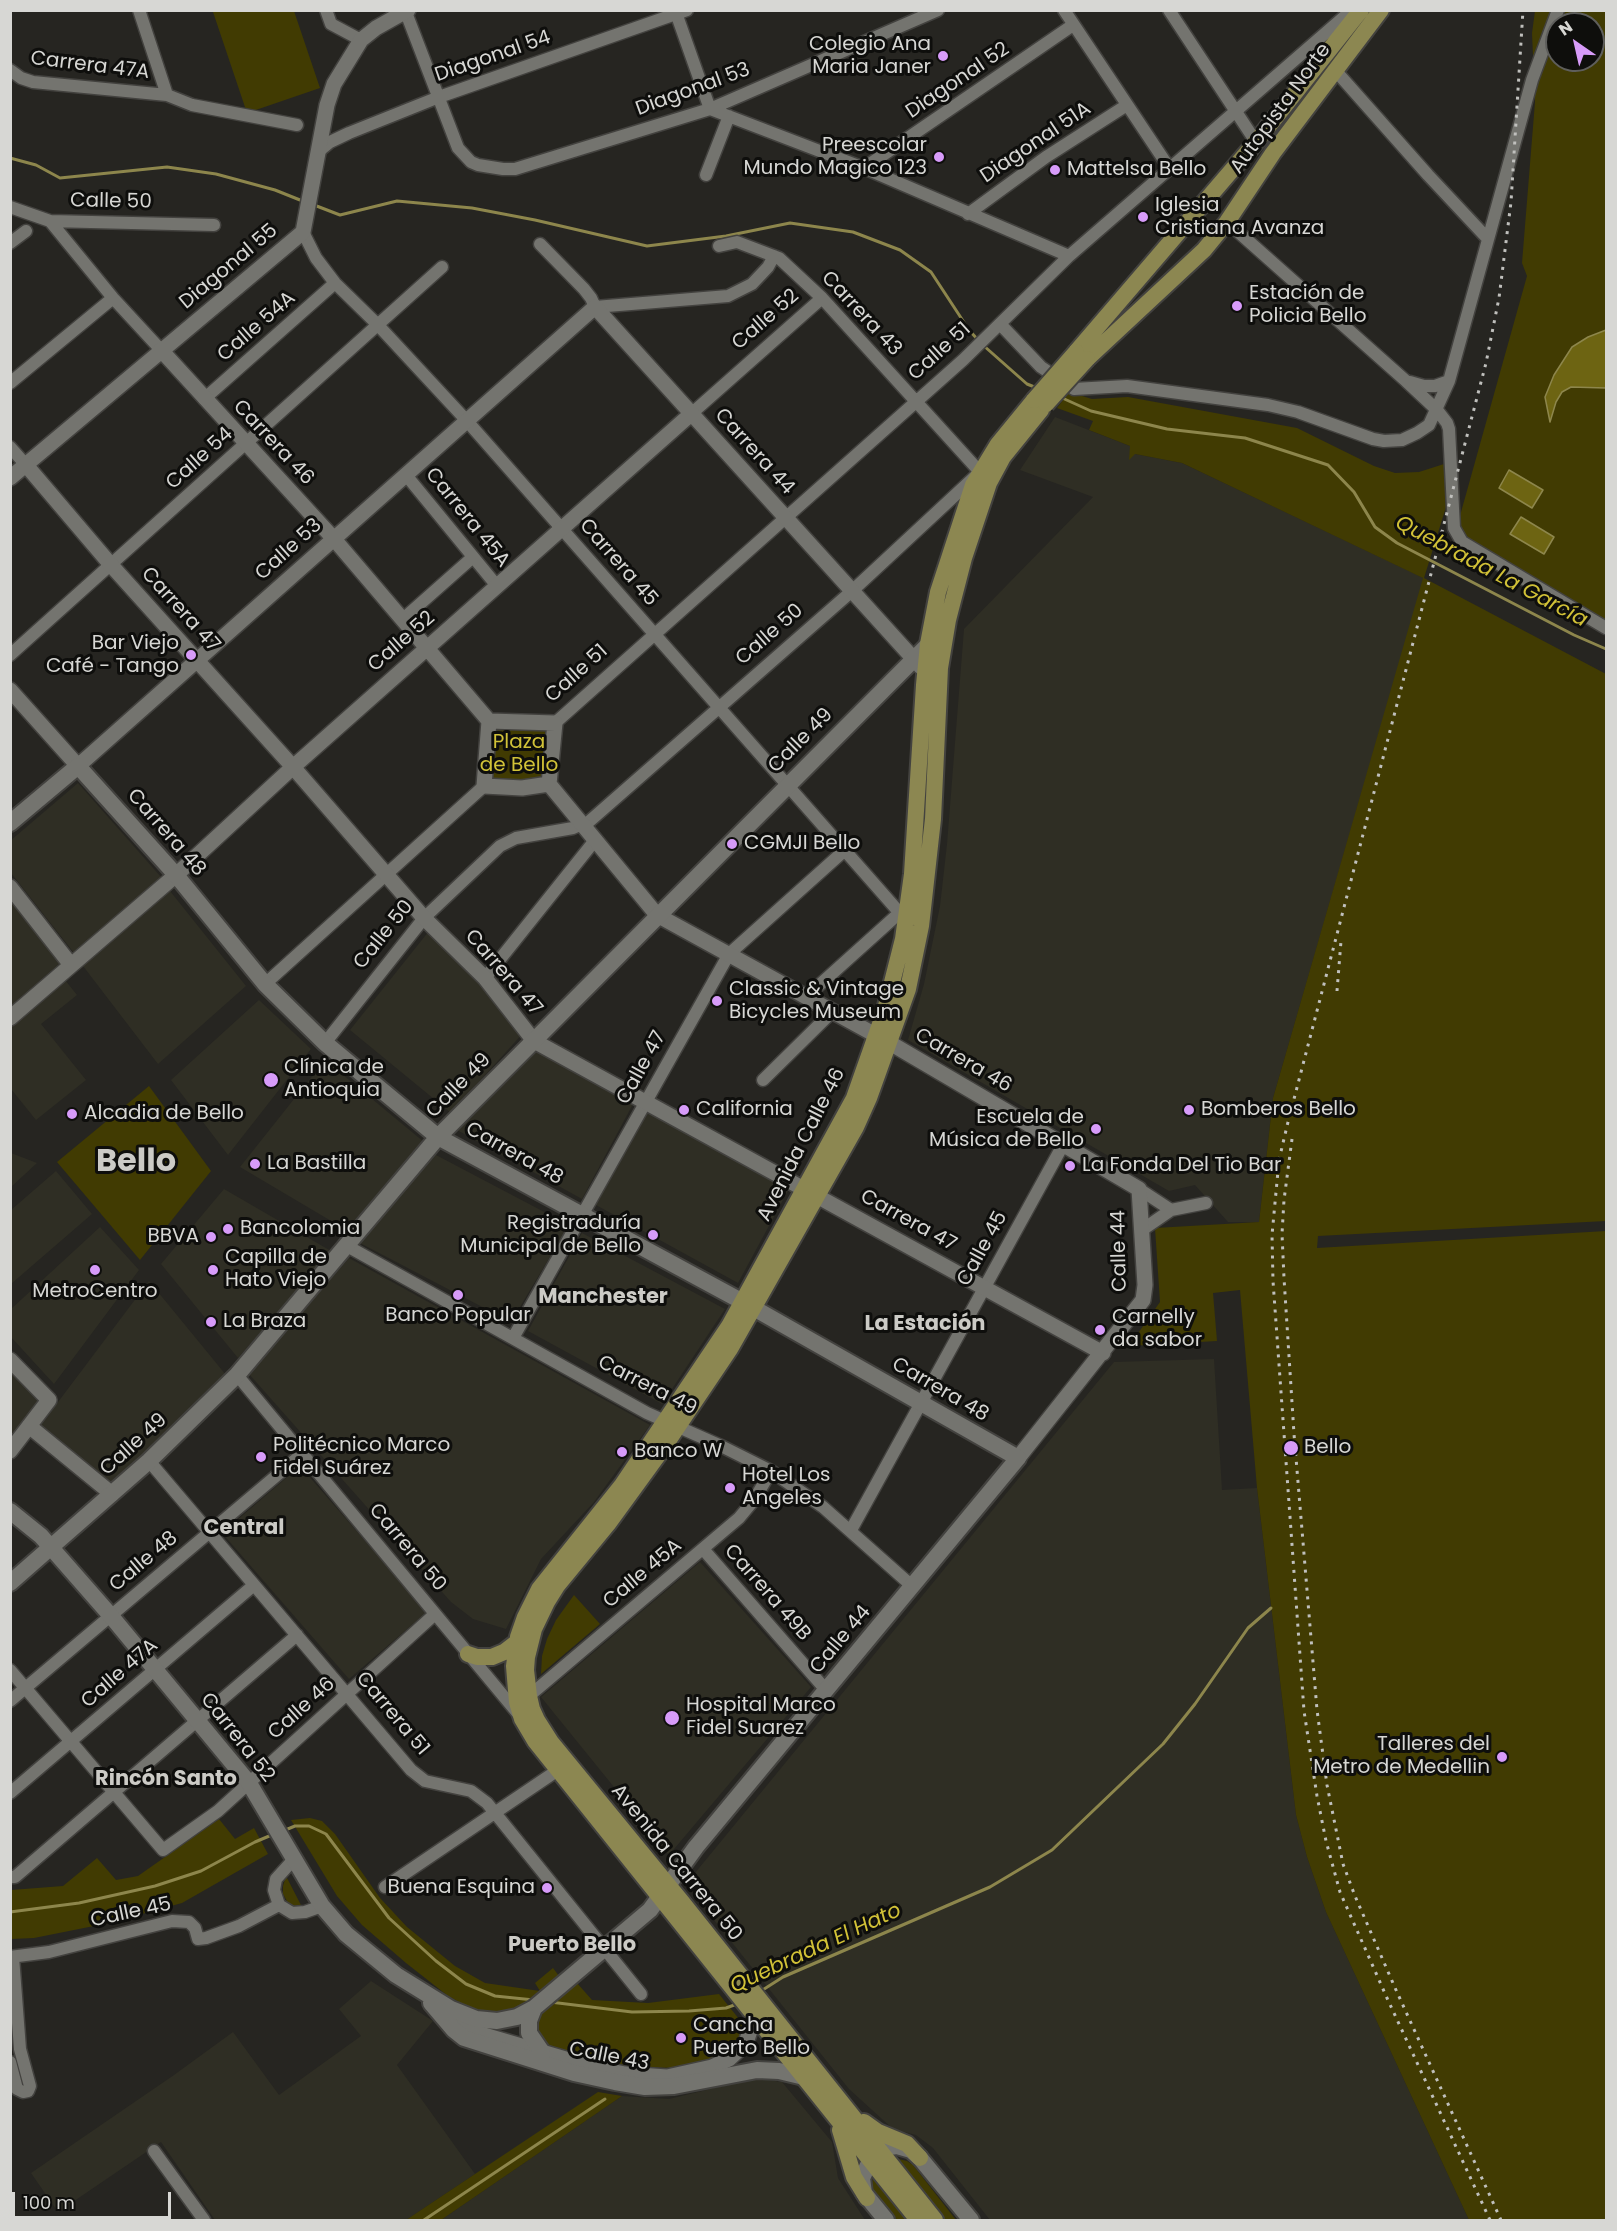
<!DOCTYPE html>
<meta charset="utf-8">
<style>
body{margin:0}
#map{position:relative;width:1617px;height:2231px;overflow:hidden;background:#262521;font-family:Poppins,sans-serif}
canvas{display:block}
.frame{position:absolute;inset:0;border:12px solid #d7d7d4;pointer-events:none}
.north{position:absolute;left:1545px;top:12px;width:60px;height:60px;box-sizing:border-box;background:#0e0e0c;border:2px solid #5e5e5c;border-radius:50%;rotate:326deg;font-size:16px;font-weight:700;line-height:24px;text-align:center;color:#d7d7d4}
.north::after{content:'';display:block;margin:auto;width:21px;height:27px;background:#d79bf9;clip-path:polygon(50% 0,100% 100%,50% 72%,0 100%)}
.scale{position:absolute;left:12px;top:2192px;width:159px;height:27px;box-sizing:border-box;border:3px solid #d7d7d4;border-top:0;padding-left:8px;font-size:18px;line-height:21px;white-space:nowrap;color:#d7d7d4;-webkit-text-stroke:4px #0e0e0c;paint-order:stroke}
</style>
<div id="map">
<canvas width="1617" height="2231"></canvas>
<div class="frame"></div>
<div class="north">N</div>
<div class="scale">100 m</div>
</div>
<script>
const context = document.querySelector('canvas').getContext('2d');
context.lineJoin = 'round';
function paint(path, color) {
  context.fillStyle = color;
  context.fill(path, 'evenodd');
}
function toPath(rows) {
  const path = new Path2D();
  for (const r of rows) {
    path.moveTo(r[0], r[1]);
    for (let i = 2; i < r.length; i += 2) path.lineTo(r[i], r[i + 1]);
  }
  return path;
}
function stroke(path, color, width, dash) {
  context.strokeStyle = color;
  context.lineWidth = width;
  context.lineCap = dash ? 'butt' : 'round';
  context.setLineDash(dash || []);
  context.stroke(path);
}
function write(font, color, halo, rows, align = 'center') {
  context.font = font + ' Poppins,sans-serif';
  context.lineWidth = 6;
  context.setLineDash([]);
  context.textBaseline = 'middle';
  context.strokeStyle = halo;
  context.fillStyle = color;
  for (const [text, x, y, turn = 0] of rows) {
    context.save();
    context.translate(x, y);
    context.rotate((+turn || 0) * Math.PI / 180);
    context.textAlign = isNaN(turn) ? turn : align;
    if (halo) context.strokeText(text, 0, 0);
    context.fillText(text, 0, 0);
    context.restore();
  }
}
paint(toPath([
 [1055,417,1130,446,1135,454,1182,463,1424,578,1273,1098,1259,1222,1228,1222,1195,1185,1169,1191,908,1040,924,984,940,906,947,844,964,629,1093,497,1020,470],
 [78,783,161,877,74,953,11,873,10,841],
 [170,891,246,986,158,1064,83,966],
 [10,901,60,963,11,1006,10,1006],
 [429,931,451,949,524,1032,451,1113,350,1030],
 [65,980,77,995,41,1024,86,1080,36,1120,11,1089,11,1025],
 [259,1000,311,1049,228,1155,171,1080],
 [536,1050,633,1104,582,1199,457,1130],
 [325,1060,424,1142,348,1231,240,1167],
 [647,1112,789,1189,738,1283,596,1205],
 [11,1153,37,1163,11,1187,10,1153],
 [436,1155,569,1225,511,1322,358,1242],
 [56,1171,92,1214,11,1284,11,1210],
 [224,1189,331,1251,238,1358,161,1264],
 [100,1227,139,1270,54,1384,11,1337,11,1309],
 [582,1233,725,1309,662,1404,528,1331],
 [349,1258,650,1425,594,1502,541,1559,506,1629,473,1619,451,1602,249,1374],
 [149,1281,226,1375,144,1455,112,1483,40,1426],
 [1214,1359,1222,1490,1257,1488,1296,1815,1307,1857,1326,1912,1469,2220,990,2220,933,2148,916,2135,893,2129,849,2089,702,1905,695,1894,692,1884,695,1873,1114,1362],
 [11,1369,40,1401,11,1439],
 [300,1466,427,1612,349,1679,222,1533],
 [700,1562,811,1687,669,1855,541,1697],
 [371,1981,433,2021,397,2065,475,2174,406,2220,215,2220,161,2142,58,2212,31,2173,174,2075,233,2032,279,2095,361,2036,339,2009],
 [756,2078,782,2082,832,2142,838,2178,865,2220,441,2220,622,2096,669,2099]
]), '#2f2e24');
paint(toPath([
 [217,10,294,11,320,88,247,113,213,12],
 [1535,11,1606,11,1606,628,1475,551,1456,530,1527,276,1522,263,1535,102,1532,33],
 [1557,24,1593,24,1593,60,1557,60],
 [1069,392,1092,399,1128,397,1297,428,1374,466,1395,473,1419,472,1444,464,1446,507,1424,578,1606,674,1606,1221,1318,1236,1317,1248,1606,1231,1606,2220,1469,2220,1326,1912,1307,1857,1296,1815,1257,1488,1240,1290,1213,1293,1217,1341,1129,1346,1160,1302,1155,1228,1259,1222,1273,1098,1423,578,1182,463,1135,454,1129,460,1130,446,1089,430,1093,421,1057,408],
 [492,725,551,726,546,781,488,781],
 [149,1086,211,1171,140,1260,57,1162],
 [574,1595,600,1624,541,1674,542,1656,547,1639,556,1620],
 [310,1818,322,1821,335,1834,380,1898,407,1927,455,1966,485,1983,540,1991,535,1983,553,1968,559,1976,542,1991,516,2009,496,2012,472,2009,448,1996,406,1963,362,1925,337,1896,291,1820],
 [219,1819,235,1839,254,1828,268,1854,182,1903,109,1923,34,1938,11,1939,11,1890,63,1886,97,1858,116,1880,138,1876],
 [286,1876,303,1909,293,1908,288,1903,283,1894,283,1886],
 [577,1983,592,2000,648,2003,719,1994,743,2024,743,2032,738,2041,725,2053,703,2063,681,2068,632,2067,547,2047,537,2032,537,2022,542,2012],
 [598,2092,622,2096,441,2220,406,2220],
 [894,2158,907,2161,913,2165,956,2220,943,2220],
 [873,2175,910,2220,897,2220,874,2191,872,2187]
]), '#413b02');
const water = toPath([
 [1606,330,1606,388,1571,387,1562,392,1556,402,1550,422,1545,397,1554,375,1572,347,1588,337,1606,330],
 [1509,470,1543,490,1532,508,1499,488,1509,470],
 [1521,517,1554,537,1544,554,1510,534,1521,517]
]);
paint(water, '#6d6412');
stroke(water, '#8d864c', 1.5);
stroke(toPath([
 [10,158,36,165,60,178,167,167,216,174,275,190,305,202],
 [314,205,340,215,397,201,472,208,535,220,647,246,726,236,790,223,853,232,900,250,931,272,969,330,979,341],
 [984,346,1027,384,1037,388],
 [1060,397,1091,411,1167,429,1245,438,1328,465,1354,492,1375,527,1397,543,1574,635,1606,649],
 [283,1831,295,1826,309,1826,326,1834,389,1918,436,1961,466,1984,495,1996,534,2000],
 [10,1912,79,1903,155,1886,201,1871,255,1842,274,1834],
 [761,1991,783,1977,990,1887,1052,1850,1163,1744,1195,1704,1248,1628,1271,1608],
 [550,2002,632,2012,689,2011,726,2008,737,2004],
 [424,2220,605,2099]
]), '#8d864c', 3);
const minor = toPath([
 [139,10,167,95,192,105,297,125],
 [326,10,331,24,361,40],
 [405,10,458,148,471,162,478,165,503,169,515,169,710,109,938,10],
 [675,10,710,109,864,168,1069,256],
 [1064,10,1170,169],
 [1169,10,1256,142],
 [10,70,21,78,33,82,167,95],
 [1335,70,1428,175,1487,238],
 [318,152,330,142,349,133,439,97,687,10],
 [864,168,1073,25],
 [706,175,729,116],
 [10,207,50,221,214,225],
 [968,214,1046,157,1127,105],
 [50,221,113,298,161,350],
 [1227,222,1406,381,1437,410,1447,423,1449,429,1454,528,1462,542,1606,628],
 [303,232,316,258,335,283,377,324,467,421,906,920],
 [10,243,26,231],
 [540,244,584,289,591,298,595,307,728,296,752,284,768,267,774,256],
 [1001,325,1041,367,1074,389,1127,386,1268,405,1298,412,1373,439,1384,441,1402,440,1417,433,1429,425,1449,381,1532,80,1558,10],
 [1410,382,1424,386,1435,386,1449,381],
 [10,383,113,298],
 [204,399,335,283],
 [691,414,822,298],
 [10,447,26,465],
 [406,475,497,586],
 [403,619,473,557],
 [10,655,442,267],
 [555,723,963,360,1069,256,1352,10],
 [584,826,852,591,980,472,822,298,779,258,737,242,719,246],
 [485,978,596,839],
 [265,984,484,786],
 [806,997,906,907],
 [325,1043,424,918,500,846,516,838,573,828,582,824],
 [763,1080,833,1011],
 [1139,1189,1171,1210],
 [1142,1230,1171,1210,1206,1203],
 [347,1246,647,1413,719,1445,771,1471,823,1507,912,1586],
 [513,1338,729,954,845,850],
 [237,1375,520,1716],
 [149,1461,411,1770,425,1781,471,1791,487,1803,641,1994],
 [851,1530,1063,1145],
 [703,1549,826,1690],
 [10,1670,163,1850,218,1811,435,1614],
 [529,1696,739,1518,754,1500,771,1471],
 [10,1701,302,1454],
 [10,1793,254,1585],
 [294,1859,276,1879,274,1890,279,1905,292,1913,305,1912,322,1906],
 [10,1877,15,1877,297,1635],
 [385,1887,558,1770],
 [10,1957,49,1952,172,1921,189,1922,195,1928,198,1939,206,1938,239,1926,279,1905],
 [10,2062,17,2089,23,2092,28,2091,30,2086,20,2049,13,1957],
 [154,2151,204,2220]
]);
const tertiary = toPath([
 [161,350,334,539,489,721],
 [26,465,111,565,293,767,424,918,485,978,534,1041,1103,1353],
 [10,478,303,232,327,105,334,84,361,40,376,28,408,10],
 [10,690,78,766,595,307,921,667],
 [489,721,555,723,549,784,522,788,484,786,489,721],
 [549,784,657,915,890,1043,1139,1189,1145,1285,1143,1300,1018,1458],
 [10,887,71,965],
 [10,1018,176,875,293,767,691,414],
 [10,1360,49,1400,10,1451],
 [29,1426,112,1494],
 [450,2025,596,2068,625,2074,667,2077,712,2067,729,2059,746,2043,755,2015]
]);
const secondary = toPath([
 [10,823,78,766,176,875,265,984,325,1043,438,1137,743,1302,1018,1458,696,1847,650,1910,534,2008,517,2017,497,2021,476,2019,451,2009,396,1975,346,1934,322,1906,249,1783,111,1616,41,1536,10,1511],
 [10,1583,149,1461,237,1375,438,1137,934,639],
 [431,2003,454,2030,464,2038,574,2073,615,2082,645,2087,674,2086,757,2070,779,2071,804,2077],
 [534,2008,529,2021,529,2033,542,2052],
 [886,2220,864,2193,862,2178,870,2161,889,2147,897,2146,911,2150,920,2158,971,2220]
]);
const primary = toPath([
 [1076,352,1256,142,1361,10],
 [1087,359,1204,250,1227,222,1273,153,1381,10],
 [468,1654,477,1657,492,1657,504,1652,517,1642],
 [864,2122,878,2132,907,2144,920,2158],
 [840,2130,854,2177,867,2198],
 [918,2220,535,1741,522,1719,517,1702,514,1666,518,1637,525,1617,539,1589,622,1485,729,1326,854,1098,885,1010,903,939,912,874,924,685,928,644,938,592,973,485,998,444,1034,400],
 [935,2220,682,1902,551,1742,537,1720,532,1709,529,1696,526,1670,527,1657,534,1629,547,1602,557,1586,608,1524,664,1447,730,1349,856,1127,869,1098,908,989,921,926,933,819,940,668,948,620,964,558,989,483,1003,457,1041,410]
]);
stroke(minor, '#43423f', 15);
stroke(tertiary, '#43423f', 18);
stroke(secondary, '#43423f', 20);
stroke(primary, '#43423f', 20);
stroke(minor, '#74746f', 12);
stroke(tertiary, '#74746f', 15);
stroke(secondary, '#74746f', 16);
stroke(primary, '#8c8751', 16);
stroke(toPath([
 [1337,991,1341,941],
 [1292,1139,1284,1200,1282,1234,1284,1278,1294,1434,1317,1710,1327,1785,1343,1864,1355,1896,1396,1990,1501,2220],
 [1490,2220,1387,1998,1340,1892,1326,1841,1317,1796,1304,1711,1273,1281,1272,1235,1279,1160,1288,1122,1486,363,1499,298,1511,202,1523,10]
]), '#c0c0bd', 3, [3, 6]);
const primaryBridge = toPath([
 [1034,400,1076,352],
 [1046,404,1087,359]
]);
stroke(primaryBridge, '#43423f', 20, []);
stroke(primaryBridge, '#8c8751', 16);
for (const [x, y, r, color] of [
 [943,56,6,"#d79bf9"],
 [939,157,6,"#d79bf9"],
 [1055,170,6,"#d79bf9"],
 [1143,217,6,"#d79bf9"],
 [1237,306,6,"#d79bf9"],
 [191,655,6,"#d79bf9"],
 [732,844,6,"#d79bf9"],
 [717,1001,6,"#d79bf9"],
 [271,1080,8,"#d79bf9"],
 [684,1110,6,"#d79bf9"],
 [1189,1110,6,"#d79bf9"],
 [72,1114,6,"#d79bf9"],
 [1096,1129,6,"#d79bf9"],
 [255,1164,6,"#d79bf9"],
 [1070,1166,6,"#d79bf9"],
 [228,1229,6,"#d79bf9"],
 [653,1235,6,"#d79bf9"],
 [211,1237,6,"#d79bf9"],
 [95,1270,6,"#d79bf9"],
 [213,1270,6,"#d79bf9"],
 [458,1295,6,"#d79bf9"],
 [211,1322,6,"#d79bf9"],
 [1100,1330,6,"#d79bf9"],
 [1291,1448,8,"#d79bf9"],
 [622,1452,6,"#d79bf9"],
 [261,1457,6,"#d79bf9"],
 [730,1488,6,"#d79bf9"],
 [672,1718,8,"#d79bf9"],
 [1502,1757,6,"#d79bf9"],
 [547,1888,6,"#d79bf9"],
 [681,2038,6,"#d79bf9"]
]) {
  const dot = new Path2D();
  dot.arc(x, y, r, 0, 2 * Math.PI);
  context.fillStyle = color;
  context.fill(dot);
  stroke(dot, '#0e0e0c', 2);
}
write('20px', '#d7d7d4', '#0e0e0c', [
 ["Colegio Ana",931,45,"right"],
 ["Maria Janer",931,68,"right"],
 ["Preescolar",927,146,"right"],
 ["Mundo Magico 123",927,169,"right"],
 ["Mattelsa Bello",1067,170],
 ["Iglesia",1155,206],
 ["Cristiana Avanza",1155,229],
 ["Estación de",1249,294],
 ["Policia Bello",1249,317],
 ["Bar Viejo",179,644,"right"],
 ["Café - Tango",179,667,"right"],
 ["CGMJI Bello",744,844],
 ["Classic & Vintage",729,990],
 ["Bicycles Museum",729,1013],
 ["Clínica de",284,1068],
 ["Antioquia",284,1091],
 ["California",696,1110],
 ["Bomberos Bello",1201,1110],
 ["Alcadia de Bello",84,1114],
 ["Escuela de",1084,1118,"right"],
 ["Música de Bello",1084,1141,"right"],
 ["La Bastilla",267,1164],
 ["La Fonda Del Tio Bar",1082,1166],
 ["Registraduría",641,1224,"right"],
 ["Municipal de Bello",641,1247,"right"],
 ["Bancolomia",240,1229],
 ["BBVA",199,1237,"right"],
 ["Capilla de",225,1258],
 ["Hato Viejo",225,1281],
 ["MetroCentro",95,1292,"center"],
 ["Banco Popular",458,1316,"center"],
 ["Carnelly",1112,1318],
 ["da sabor",1112,1341],
 ["La Braza",223,1322],
 ["Politécnico Marco",273,1446],
 ["Fidel Suárez",273,1469],
 ["Bello",1304,1448],
 ["Banco W",634,1452],
 ["Hotel Los",742,1476],
 ["Angeles",742,1499],
 ["Hospital Marco",686,1706],
 ["Fidel Suarez",686,1729],
 ["Talleres del",1490,1745,"right"],
 ["Metro de Medellin",1490,1768,"right"],
 ["Buena Esquina",535,1888,"right"],
 ["Cancha",693,2026],
 ["Puerto Bello",693,2049]
], 'left');
write('20px', '#d7d7d4', '#0e0e0c', [
 ["Diagonal 54",493,57,-19],
 ["Carrera 47A",90,66,7],
 ["Diagonal 52",958,81,-34],
 ["Diagonal 53",693,90,-20],
 ["Autopista Norte",1281,109,-54],
 ["Diagonal 51A",1036,143,-34],
 ["Calle 50",111,202,1],
 ["Diagonal 55",229,267,-40],
 ["Carrera 43",861,314,47],
 ["Calle 52",766,320,-41],
 ["Calle 54A",257,327,-41],
 ["Calle 51",940,352,-42],
 ["Carrera 46",273,443,47],
 ["Carrera 44",754,452,48],
 ["Calle 54",200,459,-42],
 ["Carrera 45A",467,518,51],
 ["Calle 53",289,550,-42],
 ["Carrera 45",618,563,49],
 ["Carrera 47",180,610,48],
 ["Calle 50",770,635,-41],
 ["Calle 52",402,642,-41],
 ["Calle 51",577,674,-42],
 ["Calle 49",801,741,-45],
 ["Carrera 48",166,833,49],
 ["Calle 50",384,935,-51],
 ["Carrera 47",503,973,49],
 ["Carrera 46",963,1061,30],
 ["Calle 47",642,1068,-61],
 ["Calle 49",459,1086,-45],
 ["Avenida Calle 46",802,1145,-63],
 ["Carrera 48",514,1154,29],
 ["Carrera 47",908,1221,29],
 ["Calle 45",983,1249,-61],
 ["Calle 44",1120,1251,-91],
 ["Carrera 49",647,1386,27],
 ["Carrera 48",940,1390,30],
 ["Calle 49",134,1445,-42],
 ["Carrera 50",407,1548,50],
 ["Calle 48",144,1562,-40],
 ["Calle 45A",643,1574,-40],
 ["Carrera 49B",767,1593,49],
 ["Calle 44",841,1640,-50],
 ["Calle 47A",120,1674,-41],
 ["Calle 46",302,1709,-42],
 ["Carrera 51",392,1714,50],
 ["Carrera 52",237,1738,52],
 ["Avenida Carrera 50",676,1863,51],
 ["Calle 45",131,1913,-12],
 ["Calle 43",609,2057,11]
]);
write('20px', '#d1c238', '#0e0e0c', [
 ["Plaza",519,743],
 ["de Bello",519,766]
]);
write('italic 21px', '#d1c137', '#0e0e0c', [
 ["Quebrada La García",1491,572,28],
 ["Quebrada El Hato",816,1949,-25]
]);
write('bold 21px', '#cccbc6', '#0e0e0c', [
 ["Manchester",603,1298],
 ["La Estación",925,1325],
 ["Central",244,1529],
 ["Rincón Santo",166,1780],
 ["Puerto Bello",572,1946]
]);
write('bold 32px', '#cccbc6', '#0e0e0c', [
 ["Bello",136,1163]
]);
</script>
